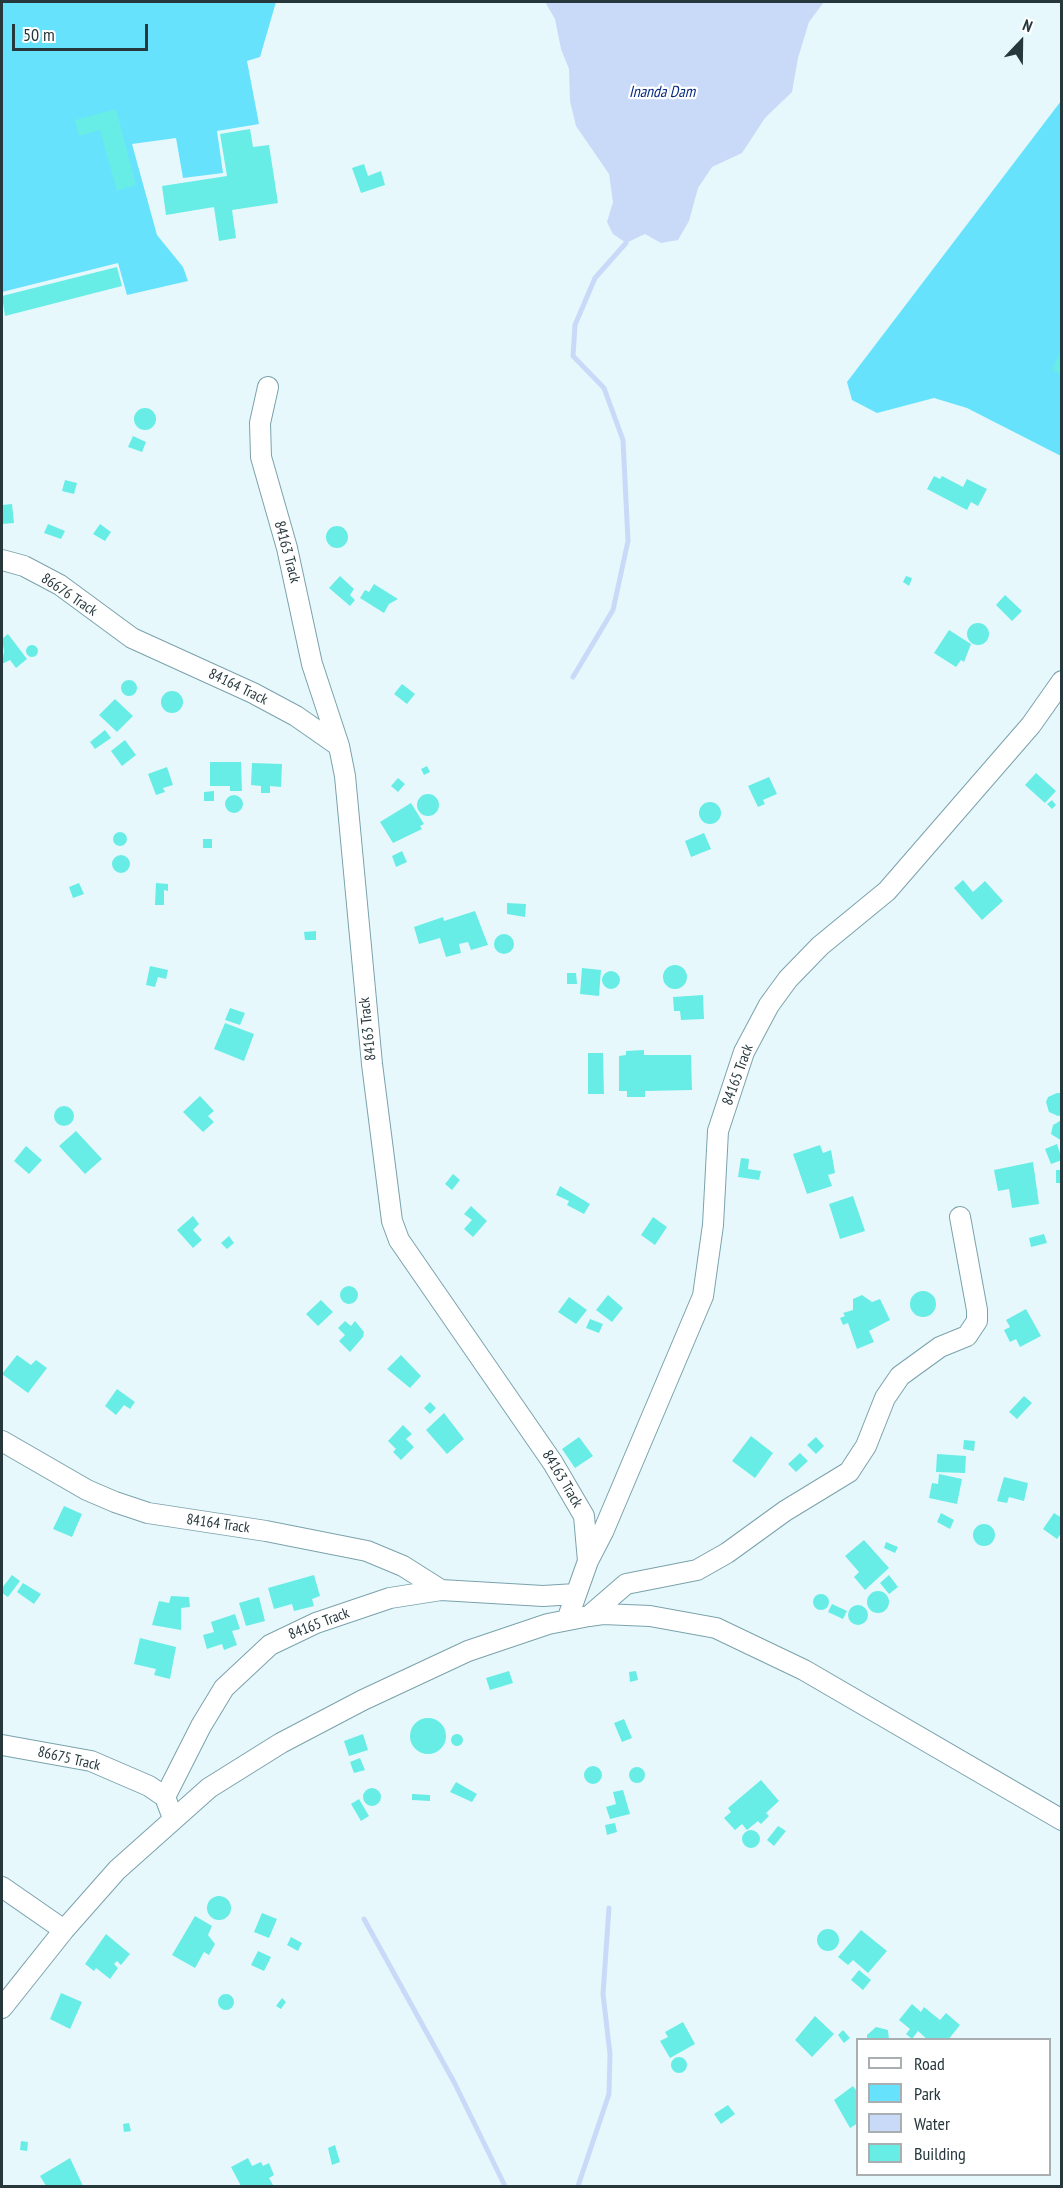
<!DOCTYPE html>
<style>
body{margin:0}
#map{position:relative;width:1063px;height:2188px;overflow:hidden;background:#e7f8fc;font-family:"PT Sans Narrow",sans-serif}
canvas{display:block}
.frame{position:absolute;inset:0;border:3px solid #27383d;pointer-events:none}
.legend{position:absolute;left:856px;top:2038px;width:195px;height:138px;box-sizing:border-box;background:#fff;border:2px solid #a9afb1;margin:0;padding:8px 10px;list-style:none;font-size:18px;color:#27383d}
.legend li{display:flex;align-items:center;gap:12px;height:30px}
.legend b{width:30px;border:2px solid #a9afb1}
.north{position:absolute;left:991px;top:12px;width:60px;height:60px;-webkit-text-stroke:4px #fff;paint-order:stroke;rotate:22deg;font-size:16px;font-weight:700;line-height:24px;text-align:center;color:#27383d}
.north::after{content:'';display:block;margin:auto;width:21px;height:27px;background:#27383d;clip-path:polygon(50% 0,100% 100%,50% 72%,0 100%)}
.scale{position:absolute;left:12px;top:24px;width:136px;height:27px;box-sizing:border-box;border:3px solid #27383d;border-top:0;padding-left:8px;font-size:18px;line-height:21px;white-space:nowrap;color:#27383d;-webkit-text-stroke:4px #fff;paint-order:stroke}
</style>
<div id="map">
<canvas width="1063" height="2188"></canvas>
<div class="frame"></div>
<ul class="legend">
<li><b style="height:8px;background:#fff"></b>Road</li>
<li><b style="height:16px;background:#66e2fd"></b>Park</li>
<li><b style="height:16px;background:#c9daf9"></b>Water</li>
<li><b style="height:16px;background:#67ede6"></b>Building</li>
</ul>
<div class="north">N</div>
<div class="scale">50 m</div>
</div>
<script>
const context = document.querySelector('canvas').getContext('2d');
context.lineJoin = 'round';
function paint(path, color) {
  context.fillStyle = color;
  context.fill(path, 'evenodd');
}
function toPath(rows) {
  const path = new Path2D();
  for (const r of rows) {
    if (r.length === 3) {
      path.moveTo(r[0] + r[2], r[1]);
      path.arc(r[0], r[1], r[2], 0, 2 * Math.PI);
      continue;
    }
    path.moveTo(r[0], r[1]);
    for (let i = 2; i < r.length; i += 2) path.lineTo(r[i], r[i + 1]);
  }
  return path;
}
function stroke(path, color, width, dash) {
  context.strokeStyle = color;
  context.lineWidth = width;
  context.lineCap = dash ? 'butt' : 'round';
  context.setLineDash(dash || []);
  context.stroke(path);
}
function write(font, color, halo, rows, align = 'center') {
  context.font = font + ' "PT Sans Narrow",sans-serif';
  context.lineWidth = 4.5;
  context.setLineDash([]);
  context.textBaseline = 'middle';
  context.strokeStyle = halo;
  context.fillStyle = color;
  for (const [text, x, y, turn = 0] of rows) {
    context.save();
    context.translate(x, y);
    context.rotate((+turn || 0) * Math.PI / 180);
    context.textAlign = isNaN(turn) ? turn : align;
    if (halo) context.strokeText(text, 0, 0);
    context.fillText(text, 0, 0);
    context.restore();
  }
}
paint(toPath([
 [2,2,276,2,260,57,247,61,259,124,217,131,223,173,183,178,176,138,132,144,157,235,183,267,188,281,127,295,118,263,2,292],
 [1061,101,1061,456,967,408,934,398,877,413,852,400,847,382]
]), '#66e2fd');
paint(toPath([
 [545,2,824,2,809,22,798,58,792,92,765,118,742,153,712,167,698,188,689,221,678,240,661,243,645,234,626,243,613,234,607,222,613,202,609,174,576,126,570,101,569,69,561,49,555,19]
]), '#c9daf9');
stroke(toPath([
 [573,677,613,610,628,541,623,440,604,388,573,356,575,325,595,278,626,243],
 [364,1919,454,2082,505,2186],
 [578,2186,609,2094,610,2054,603,1994,609,1908]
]), '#c9daf9', 5);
paint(toPath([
 [116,109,136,185,117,191,100,130,79,136,75,120],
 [250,129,253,147,269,145,278,203,232,210,236,238,219,241,214,207,166,215,162,186,227,176,220,134],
 [364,164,368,176,381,171,385,185,361,193,352,168],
 [117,267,122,286,5,316,2,296],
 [1062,348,1062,375,1052,370],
 [145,419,11],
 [133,436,146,442,142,452,128,447],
 [934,476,940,479,942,476,963,487,967,479,987,489,978,506,971,502,967,510,927,489],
 [65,480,77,483,74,494,62,491],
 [12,504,14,523,2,524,2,505],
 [48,524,65,531,61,539,44,533],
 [100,524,111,532,105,541,93,534],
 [337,537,11],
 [340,576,354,589,350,595,355,600,350,606,329,588],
 [906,576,912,578,909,586,903,582],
 [374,584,398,599,389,604,384,613,360,598,365,590,369,592],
 [1005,595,1022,611,1012,621,996,605],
 [978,634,11],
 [949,630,971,644,964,662,961,660,956,667,934,653],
 [8,634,27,659,16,668,10,660,2,664,4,651,2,639],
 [32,651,6],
 [129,688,8],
 [402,684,415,694,407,704,394,694],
 [172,702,11],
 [115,699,133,716,117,732,99,715],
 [105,730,111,738,95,749,90,742],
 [125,740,136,755,122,766,111,751],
 [210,762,241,762,242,791,230,791,230,786,210,786],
 [252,763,282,764,281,787,270,786,270,793,261,793,261,786,251,785],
 [427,766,430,772,424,775,421,769],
 [167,767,173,785,163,788,165,792,156,795,148,774],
 [1036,773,1056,791,1045,803,1025,785],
 [769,777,777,794,763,800,765,804,758,807,748,786],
 [398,778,405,784,398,792,391,786],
 [214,791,214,801,204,801,204,792],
 [428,805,11],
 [234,804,9],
 [1052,800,1056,805,1052,809,1047,804],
 [710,813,11],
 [411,803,424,824,420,826,422,829,393,843,380,822],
 [120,839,7],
 [704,833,711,849,691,857,685,841],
 [203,839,212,839,212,848,203,848],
 [402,851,407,862,396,867,392,856],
 [121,864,9],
 [963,880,973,892,985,881,1003,901,982,920,954,888],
 [79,883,84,894,73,898,69,887],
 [156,883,168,884,168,891,164,890,164,905,155,905],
 [507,903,526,904,525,917,507,914],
 [475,911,488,945,471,950,468,942,459,944,461,953,446,957,440,938,419,944,414,927,443,917,444,921],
 [316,931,316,940,305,940,304,932],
 [504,944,10],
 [675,977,12],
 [150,966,168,970,166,979,158,977,155,987,146,985],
 [582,968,601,970,599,996,580,994],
 [611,980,9],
 [567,973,576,973,577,984,567,984],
 [703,995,704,1019,681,1020,680,1011,674,1011,673,997],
 [230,1008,245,1013,240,1025,225,1020],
 [225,1023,254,1034,244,1061,214,1049],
 [644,1050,644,1055,691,1055,692,1090,645,1091,645,1097,627,1097,627,1091,619,1091,619,1056,626,1055,626,1051],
 [588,1053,603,1053,604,1094,588,1094],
 [1057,1093,1062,1093,1062,1115,1058,1116,1049,1112,1046,1102,1048,1097],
 [200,1096,214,1111,208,1116,214,1122,203,1132,183,1112],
 [64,1116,10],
 [1060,1121,1062,1122,1062,1141,1051,1134,1053,1125],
 [76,1131,102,1159,85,1174,59,1146],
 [1057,1144,1062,1160,1051,1164,1045,1149],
 [820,1145,823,1153,831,1150,835,1173,828,1175,832,1186,807,1194,793,1154],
 [26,1146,42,1160,29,1174,14,1161],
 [741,1158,749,1159,748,1169,761,1171,759,1180,738,1177],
 [1033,1162,1039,1204,1012,1208,1009,1189,998,1191,994,1170],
 [1056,1170,1062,1170,1062,1183,1056,1183],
 [453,1174,460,1180,452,1190,445,1184],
 [560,1186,590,1204,584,1214,567,1205,569,1201,556,1195],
 [853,1196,865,1231,840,1239,829,1204],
 [471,1206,487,1221,473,1237,464,1229,472,1220,464,1214],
 [193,1216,199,1224,193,1230,202,1240,193,1248,177,1230],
 [653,1217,667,1227,655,1245,641,1235],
 [1044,1234,1047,1243,1031,1247,1029,1238],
 [229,1236,234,1243,227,1249,221,1243],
 [349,1295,9],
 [923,1304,13],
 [608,1295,623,1308,612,1322,596,1310],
 [862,1295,872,1302,880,1299,890,1320,869,1331,874,1342,857,1349,848,1323,843,1325,840,1318,845,1316,843,1313,853,1310,853,1299],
 [569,1297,587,1310,576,1324,558,1312],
 [321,1300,333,1312,318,1326,306,1314],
 [1026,1309,1041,1336,1020,1347,1016,1339,1010,1342,1004,1330,1010,1327,1006,1320],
 [590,1319,603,1324,599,1333,586,1328],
 [345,1321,351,1326,355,1321,364,1332,363,1337,350,1352,339,1341,345,1335,338,1328],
 [17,1355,31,1365,36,1360,47,1368,28,1393,2,1374],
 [401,1355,421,1376,410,1388,387,1369],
 [117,1389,135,1402,130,1409,124,1405,116,1415,105,1406],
 [1024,1396,1032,1403,1017,1419,1009,1412],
 [430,1402,436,1408,430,1414,424,1408],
 [444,1413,464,1439,447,1454,426,1430],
 [403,1425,412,1434,406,1439,414,1447,401,1460,393,1452,396,1449,388,1441],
 [751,1436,773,1453,755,1478,732,1461],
 [579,1437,593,1456,575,1468,562,1449],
 [816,1437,824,1446,816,1454,807,1445],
 [964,1440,975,1441,974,1451,963,1449],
 [800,1453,808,1461,796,1472,788,1464],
 [937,1454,966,1456,965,1473,936,1472],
 [939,1474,962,1479,957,1504,929,1498,932,1483,938,1484],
 [1004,1477,1028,1483,1024,1501,1009,1497,1007,1503,997,1501],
 [64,1506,82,1514,72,1537,53,1529],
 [941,1513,954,1520,950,1529,937,1522],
 [1054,1513,1062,1518,1062,1532,1057,1539,1043,1529],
 [984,1535,11],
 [864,1540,889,1568,865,1590,854,1577,859,1572,845,1556],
 [886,1542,898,1547,895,1553,884,1548],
 [12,1575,20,1581,8,1597,2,1593,2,1588],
 [314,1575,320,1596,312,1599,314,1606,294,1611,292,1604,274,1609,268,1588],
 [889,1575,898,1587,889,1594,880,1583],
 [23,1583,41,1594,34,1604,17,1592],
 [878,1602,11],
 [821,1602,8],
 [171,1596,189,1597,190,1607,181,1608,181,1630,152,1625,159,1601,169,1603],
 [259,1597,265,1621,246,1626,239,1603],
 [832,1604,847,1611,843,1619,828,1612],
 [858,1615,10],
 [235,1614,240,1629,232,1631,237,1645,224,1650,222,1644,207,1649,203,1635,214,1632,211,1622],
 [140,1638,176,1647,170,1679,154,1675,156,1669,134,1664],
 [509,1671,513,1683,490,1690,486,1678],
 [636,1671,638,1680,630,1682,629,1672],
 [428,1736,18],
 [624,1719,632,1738,622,1742,614,1723],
 [457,1740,6],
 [363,1734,368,1750,349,1756,344,1741],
 [360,1758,365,1770,354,1773,350,1762],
 [593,1775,9],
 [637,1775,8],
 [761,1780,779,1801,766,1813,769,1816,761,1824,758,1821,747,1830,742,1824,735,1830,724,1818,731,1812,728,1808],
 [456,1782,477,1794,472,1802,450,1792],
 [372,1797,9],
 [623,1790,630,1814,610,1819,606,1807,616,1804,613,1792],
 [412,1794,430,1795,430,1801,412,1800],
 [359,1799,369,1816,361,1821,351,1804],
 [615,1823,617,1832,607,1835,605,1825],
 [778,1826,786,1831,774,1846,767,1840],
 [751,1839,9],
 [219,1908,12],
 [262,1913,277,1919,269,1938,254,1932],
 [195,1916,212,1926,208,1935,215,1944,209,1955,204,1952,195,1968,172,1955],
 [828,1940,11],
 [861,1930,887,1951,868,1973,853,1960,848,1965,838,1957],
 [106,1934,130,1954,121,1965,117,1961,114,1964,118,1968,110,1979,96,1968,94,1971,85,1964],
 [291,1937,302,1943,298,1951,287,1945],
 [258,1951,271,1957,264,1971,251,1965],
 [859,1970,871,1980,863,1990,851,1980],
 [61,1993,82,2002,70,2029,50,2019],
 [226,2002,8],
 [282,1998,286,2002,281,2009,276,2006],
 [912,2004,921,2012,924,2007,940,2020,946,2013,960,2025,948,2040,928,2040,918,2031,912,2039,906,2034,910,2029,899,2020],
 [815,2016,834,2034,812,2057,795,2040],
 [683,2022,695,2044,670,2058,660,2041,668,2037,665,2032],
 [876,2027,888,2030,889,2040,867,2040,867,2035],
 [843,2030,850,2038,844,2043,838,2035],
 [679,2065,8],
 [853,2086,858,2093,858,2123,850,2128,834,2100],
 [728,2105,735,2114,721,2124,714,2114],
 [129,2123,131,2131,124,2132,123,2124],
 [21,2141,28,2142,27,2151,20,2150],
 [335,2145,340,2162,332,2165,328,2148],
 [70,2158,83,2186,46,2186,40,2176],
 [248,2158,252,2166,261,2162,263,2166,269,2163,274,2175,269,2178,273,2185,241,2186,231,2167]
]), '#67ede6');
const street = toPath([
 [268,387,260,423,261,457,287,548,312,664,339,746,345,776,372,1064,392,1221,399,1240,553,1463,584,1516,588,1561,567,1620],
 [2,560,24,566,60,585,132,638,253,693,296,716,339,746],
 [2,1441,87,1490,115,1502,148,1513,266,1531,367,1551,403,1566,441,1590],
 [588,1561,603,1532,703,1296,713,1225,718,1131,744,1052,769,1005,788,979,820,946,887,891,1031,725,1062,681],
 [589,1616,626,1584,697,1570,727,1553,785,1511,849,1472,866,1446,885,1398,900,1376,940,1347,967,1336,977,1321,977,1310,960,1217],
 [2,1745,91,1761,149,1786,165,1797],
 [173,1818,165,1797,201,1726,224,1688,270,1645,316,1623,390,1598,441,1590,543,1596,576,1594],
 [2,1887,64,1930],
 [2,2008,64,1930,117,1870,209,1788,281,1743,363,1700,468,1651,548,1624,589,1616,603,1614,650,1616,716,1628,804,1670,1062,1820]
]);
stroke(street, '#7aa2ac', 22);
stroke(street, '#fff', 20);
write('15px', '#27383d', '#fff', [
 ["84163 Track",287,552,75],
 ["86676 Track",69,595,34],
 ["84164 Track",238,687,26],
 ["84163 Track",368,1029,-96],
 ["84165 Track",738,1075,-70],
 ["84163 Track",562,1479,59],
 ["84164 Track",218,1524,8],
 ["84165 Track",319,1624,-21],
 ["86675 Track",69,1759,13]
]);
write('italic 16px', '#082c81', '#fff', [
 ["Inanda Dam",662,92]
]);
</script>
